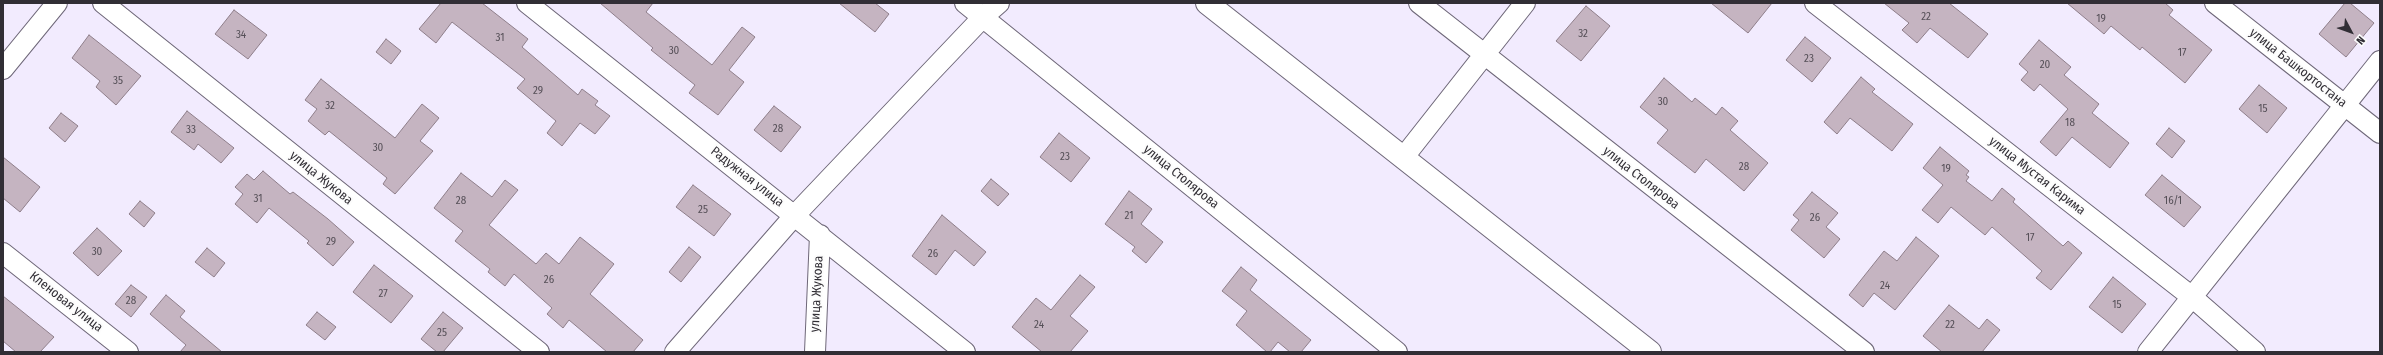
<!DOCTYPE html>
<meta charset="utf-8">
<style>
body{margin:0}
#map{position:relative;width:2383px;height:355px;overflow:hidden;background:#f2ebfe;font-family:"Fira Sans Condensed",sans-serif}
canvas{display:block}
.frame{position:absolute;inset:0;border:4px solid #312e35;pointer-events:none}
.north{position:absolute;left:2331px;top:12px;width:40px;height:40px;-webkit-text-stroke:3px #fcfcfc;paint-order:stroke;rotate:131deg;font-size:11px;font-weight:700;line-height:16px;text-align:center;color:#312e35}
.north::after{content:'';display:block;margin:auto;width:14px;height:18px;background:#312e35;clip-path:polygon(50% 0,100% 100%,50% 72%,0 100%)}
</style>
<div id="map">
<canvas width="2383" height="355"></canvas>
<div class="frame"></div>
<div class="north">N</div>
</div>
<script>
const context = document.querySelector('canvas').getContext('2d');
context.lineJoin = 'round';
function paint(path, color) {
  context.fillStyle = color;
  context.fill(path, 'evenodd');
}
function toPath(rows) {
  const path = new Path2D();
  for (const r of rows) {
    path.moveTo(r[0], r[1]);
    for (let i = 2; i < r.length; i += 2) path.lineTo(r[i], r[i + 1]);
  }
  return path;
}
function stroke(path, color, width, dash) {
  context.strokeStyle = color;
  context.lineWidth = width;
  context.lineCap = dash ? 'butt' : 'round';
  context.setLineDash(dash || []);
  context.stroke(path);
}
function write(font, color, halo, rows, align = 'center') {
  context.font = font + ' "Fira Sans Condensed",sans-serif';
  context.lineWidth = 4;
  context.setLineDash([]);
  context.textBaseline = 'middle';
  context.strokeStyle = halo;
  context.fillStyle = color;
  for (const [text, x, y, turn = 0] of rows) {
    context.save();
    context.translate(x, y);
    context.rotate((+turn || 0) * Math.PI / 180);
    context.textAlign = isNaN(turn) ? turn : align;
    if (halo) context.strokeText(text, 0, 0);
    context.fillText(text, 0, 0);
    context.restore();
  }
}
const building = toPath([
 [441,3,482,3,528,39,522,47,578,95,582,89,598,101,595,105,610,116,595,134,580,123,562,146,547,133,556,121,517,88,525,79,452,22,436,43,419,29,441,3],
 [600,3,653,3,646,12,712,65,742,27,755,37,729,70,744,82,718,115,689,93,695,85,651,50,653,48,600,3],
 [839,3,875,3,889,14,875,32,839,3],
 [1711,3,1772,3,1748,33,1711,3],
 [1884,3,1949,3,1988,34,1968,58,1930,28,1917,43,1902,30,1909,23,1884,3],
 [2067,3,2165,3,2173,10,2169,15,2212,50,2185,83,2142,47,2140,50,2111,26,2104,34,2067,3],
 [2345,3,2350,3,2374,23,2346,57,2319,34,2345,3],
 [1586,6,1610,26,1581,61,1556,41,1586,6],
 [234,10,267,35,248,59,215,34,234,10],
 [89,35,141,76,116,105,96,87,100,81,72,58,89,35],
 [1805,37,1831,58,1812,82,1786,60,1805,37],
 [386,39,401,51,391,64,376,52,386,39],
 [2039,40,2071,67,2064,75,2099,104,2092,113,2129,143,2110,168,2072,137,2056,156,2040,142,2068,109,2040,84,2034,91,2021,80,2028,72,2019,64,2039,40],
 [1861,77,1875,89,1872,92,1913,124,1892,151,1850,118,1837,134,1824,122,1861,77],
 [1664,78,1692,102,1695,98,1716,115,1722,107,1738,121,1730,130,1768,163,1744,191,1706,159,1695,173,1657,143,1668,130,1640,107,1664,78],
 [321,79,395,138,422,104,439,118,420,141,433,151,395,194,383,184,387,178,329,131,325,135,308,121,317,109,305,100,321,79],
 [2259,85,2287,108,2267,133,2239,109,2259,85],
 [774,106,801,127,781,152,754,130,774,106],
 [187,111,234,148,221,163,198,144,194,150,171,132,187,111],
 [61,113,78,126,65,142,49,128,61,113],
 [2169,128,2185,141,2172,158,2156,144,2169,128],
 [1059,133,1090,158,1071,182,1040,157,1059,133],
 [1940,147,1969,171,1966,175,1969,177,1966,181,1992,201,2002,188,2015,199,2013,202,2063,246,2068,241,2082,253,2051,290,2036,278,2042,271,1992,227,1985,235,1951,207,1938,223,1922,210,1943,185,1923,168,1940,147],
 [3,157,40,187,20,212,3,198,3,157],
 [263,171,290,194,293,192,328,219,354,242,333,266,307,243,309,241,269,208,257,223,235,204,243,194,235,187,247,174,254,180,263,171],
 [461,173,492,197,505,180,518,190,489,225,536,264,546,253,559,264,580,237,614,264,590,294,643,340,633,352,607,352,569,320,563,328,547,314,552,308,514,274,505,286,488,272,490,269,455,241,463,231,434,208,461,173],
 [2162,175,2201,207,2184,227,2145,195,2162,175],
 [991,179,1009,194,998,206,981,191,991,179],
 [693,185,731,214,714,236,676,207,693,185],
 [1129,191,1152,209,1141,224,1163,242,1146,263,1132,251,1135,247,1105,224,1129,191],
 [1812,192,1838,213,1826,227,1840,239,1824,258,1791,230,1799,220,1793,215,1812,192],
 [140,201,155,213,144,227,129,214,140,201],
 [942,215,986,252,974,266,955,250,936,275,912,256,942,215],
 [97,228,122,251,98,276,73,253,97,228],
 [1916,237,1939,256,1895,310,1874,293,1863,307,1849,295,1884,251,1897,261,1916,237],
 [689,247,701,257,681,282,669,272,689,247],
 [207,248,225,263,214,277,195,262,207,248],
 [374,265,413,296,391,323,353,292,374,265],
 [1241,267,1257,280,1250,290,1311,340,1301,352,1290,352,1278,342,1270,352,1267,352,1236,325,1247,311,1222,291,1241,267],
 [1080,275,1095,287,1070,316,1088,331,1070,352,1042,352,1012,327,1036,298,1051,310,1080,275],
 [2113,277,2146,304,2122,333,2089,307,2113,277],
 [131,285,147,297,131,317,115,304,131,285],
 [166,295,185,311,180,317,222,352,180,352,186,345,150,314,166,295],
 [3,296,54,337,40,352,16,352,3,341,3,296],
 [1949,305,1979,329,1987,319,2000,330,1982,352,1942,352,1923,336,1949,305],
 [317,312,336,327,325,340,306,325,317,312],
 [443,312,463,328,443,352,437,352,421,339,443,312]
]);
paint(building, '#c5b4c1');
stroke(building, '#8e7e8a', 1);
const street = toPath([
 [103,3,539,352],
 [527,3,965,352],
 [965,3,1397,352],
 [1419,3,1864,352],
 [1815,3,2192,297,2255,352],
 [2215,3,2380,133],
 [3,69,57,3],
 [1403,158,1525,3],
 [3,253,128,352],
 [675,352,795,215,983,17,999,3],
 [815,352,820,235],
 [2148,352,2380,61]
]);
const secondary = toPath([
 [1207,3,1650,352]
]);
stroke(street, '#6e6778', 22);
stroke(secondary, '#6e6778', 24);
stroke(street, '#fff', 20);
stroke(secondary, '#fff', 22);
write('11px', '#565058', null, [
 ["22",1926,17],
 ["19",2101,19],
 ["32",1583,34],
 ["34",241,35],
 ["31",500,38],
 ["30",674,51],
 ["17",2182,53],
 ["23",1809,59],
 ["20",2045,65],
 ["35",118,81],
 ["29",538,91],
 ["30",1663,102],
 ["32",330,106],
 ["15",2263,109],
 ["18",2070,123],
 ["28",778,129],
 ["33",191,130],
 ["30",378,148],
 ["23",1065,157],
 ["28",1744,167],
 ["19",1946,169],
 ["31",258,199],
 ["28",461,201],
 ["16/1",2173,201],
 ["25",703,210],
 ["21",1129,216],
 ["26",1815,218],
 ["17",2030,238],
 ["29",331,242],
 ["30",97,252],
 ["26",933,254],
 ["26",549,280],
 ["24",1885,286],
 ["27",383,294],
 ["28",131,301],
 ["15",2117,305],
 ["24",1039,325],
 ["22",1950,325],
 ["25",442,333]
]);
write('13px', '#312e35', '#fcfcfc', [
 ["улица Башкортостана",2298,68,38],
 ["улица Мустая Карима",2037,176,38],
 ["Радужная улица",747,177,38],
 ["улица Столярова",1181,177,39],
 ["улица Жукова",321,178,39],
 ["улица Столярова",1641,178,38],
 ["улица Жукова",817,294,-87],
 ["Кленовая улица",66,302,38]
]);
</script>
